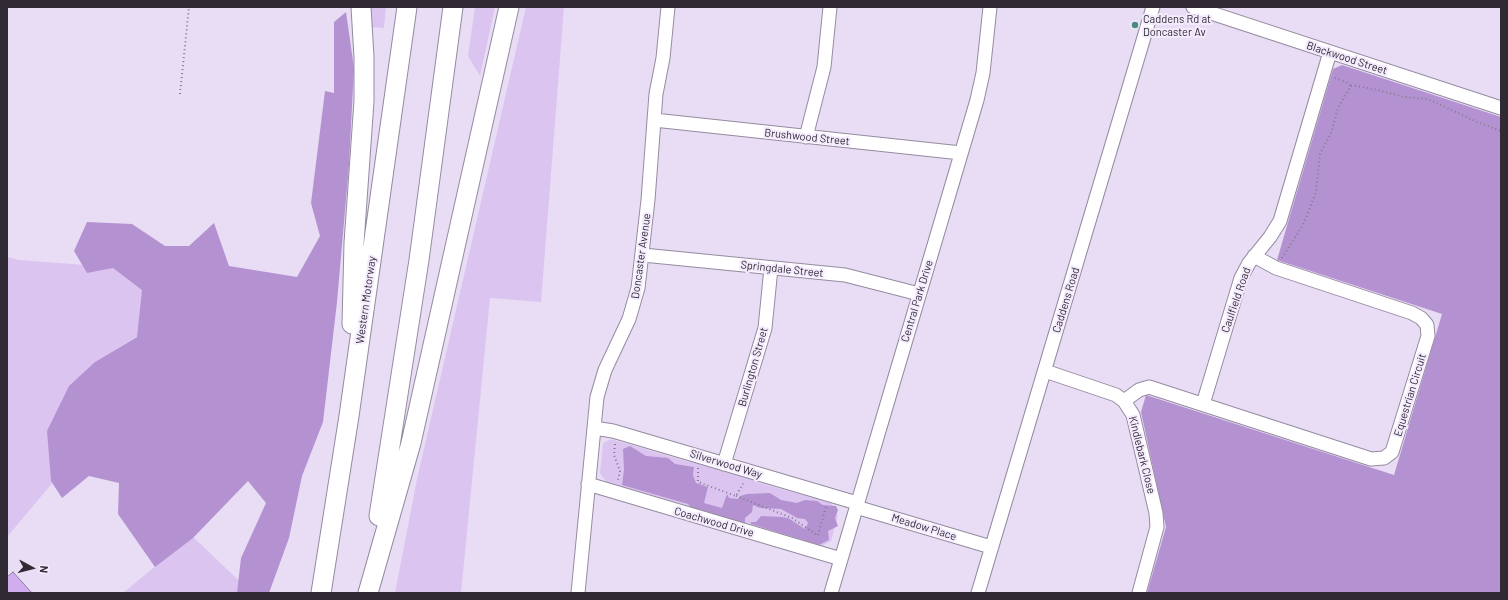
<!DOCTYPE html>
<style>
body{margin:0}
#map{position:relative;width:1508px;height:600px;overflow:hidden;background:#e8ddf4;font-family:Barlow,sans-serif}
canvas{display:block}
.frame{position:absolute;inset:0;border:8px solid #2f2a33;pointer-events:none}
.north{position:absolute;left:12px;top:548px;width:40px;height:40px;-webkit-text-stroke:3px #f4ebfe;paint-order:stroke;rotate:97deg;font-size:11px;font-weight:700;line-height:16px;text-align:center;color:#2f2a33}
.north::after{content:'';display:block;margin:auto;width:14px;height:18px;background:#2f2a33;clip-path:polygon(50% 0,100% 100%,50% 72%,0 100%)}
</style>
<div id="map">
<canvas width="1508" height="600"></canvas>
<div class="frame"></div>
<div class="north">N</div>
</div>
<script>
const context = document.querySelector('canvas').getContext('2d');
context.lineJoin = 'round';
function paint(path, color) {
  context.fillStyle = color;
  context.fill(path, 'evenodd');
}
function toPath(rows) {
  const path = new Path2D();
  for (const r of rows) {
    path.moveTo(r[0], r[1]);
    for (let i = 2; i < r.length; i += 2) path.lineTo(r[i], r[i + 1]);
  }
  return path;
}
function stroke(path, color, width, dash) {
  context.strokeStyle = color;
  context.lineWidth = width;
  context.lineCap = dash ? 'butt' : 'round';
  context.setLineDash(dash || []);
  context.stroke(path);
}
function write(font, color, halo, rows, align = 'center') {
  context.font = font + ' Barlow,sans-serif';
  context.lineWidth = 4;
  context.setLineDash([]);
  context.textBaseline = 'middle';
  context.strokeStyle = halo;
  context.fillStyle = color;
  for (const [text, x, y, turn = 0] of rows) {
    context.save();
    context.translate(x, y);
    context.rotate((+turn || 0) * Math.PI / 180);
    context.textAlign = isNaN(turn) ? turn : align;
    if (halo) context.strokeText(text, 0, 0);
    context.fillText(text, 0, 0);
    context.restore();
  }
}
paint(toPath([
 [370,7,386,7,384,28,371,27],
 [475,7,495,7,480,76,468,56],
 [526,7,564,7,541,302,490,298,461,593,395,593,417,479],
 [7,257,19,260,151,270,185,307,95,362,54,481,7,537],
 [611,439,689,462,694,459,753,476,756,482,831,503,838,516,831,541,822,546,740,521,689,511,686,505,606,482,600,473,603,443],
 [192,536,252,593,123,593]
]), '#dbc5f0');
paint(toPath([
 [346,12,354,68,349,165,337,302,323,422,302,476,289,538,269,593,237,593,241,558,266,503,248,481,193,538,155,567,118,514,119,483,89,476,62,498,51,481,47,431,69,386,95,362,137,337,142,290,113,268,87,273,74,251,87,222,132,224,165,246,189,246,214,223,229,266,297,277,320,236,311,203,325,91,334,93,334,22],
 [1342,65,1501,117,1501,593,1147,593,1166,527,1141,412,1146,395,1394,475,1442,314,1277,260,1333,69],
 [630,446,646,456,668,458,675,464,694,467,693,475,696,483,708,487,704,503,722,508,727,494,729,498,738,499,740,496,747,494,770,493,781,500,797,503,805,500,817,501,823,505,836,506,838,510,835,518,838,526,828,531,829,540,819,545,751,524,751,522,756,522,761,516,781,517,788,518,805,529,808,523,805,519,797,518,781,509,760,508,753,505,752,512,745,518,745,526,692,509,688,504,622,485,624,470,623,449]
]), '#b492d2');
const building = toPath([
 [13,572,32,593,7,593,7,577,13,572]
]);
paint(building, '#d0adef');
stroke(building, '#8c8196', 1);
const minor = toPath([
 [1193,7,1501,108],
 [654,120,961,153],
 [806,137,824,67,830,7],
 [643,255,845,275,919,294],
 [1045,371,1116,395,1124,401,1133,415,1156,513,1157,527,1139,593],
 [1124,401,1139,390,1149,387,1371,459,1384,458,1392,452,1428,336,1427,325,1421,318,1412,313,1276,268,1254,256],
 [1203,404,1241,278,1249,263,1270,237,1280,221,1330,52],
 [594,428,613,431,857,503],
 [724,464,765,328,771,268],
 [588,484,841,559],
 [856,507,991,547],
 [578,593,597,397,605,370,629,319,638,288,648,200,656,94,663,58,668,7],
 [831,593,977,100,983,73,990,7],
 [978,593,1153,7]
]);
const highway = toPath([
 [352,324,354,243,364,101,364,57,361,7],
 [379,516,419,260,453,7],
 [321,593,349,416,407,7],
 [368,593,411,443,509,7]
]);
stroke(minor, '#958ba0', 15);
stroke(highway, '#958ba0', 21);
stroke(toPath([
 [1335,78,1346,82,1351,86],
 [180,94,189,7],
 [1282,258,1304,223,1316,192,1320,154,1331,133,1338,108,1351,86,1357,86,1378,90,1404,97,1428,99,1475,121,1501,131],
 [615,444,614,455,620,471,618,480],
 [698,468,698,482,736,496,744,482],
 [736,496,792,518,817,535],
 [818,535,826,507]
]), '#837b8a', 2, [1, 3]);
stroke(minor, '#fff', 13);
stroke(highway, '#fff', 19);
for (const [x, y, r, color] of [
 [1135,25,4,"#478b81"]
]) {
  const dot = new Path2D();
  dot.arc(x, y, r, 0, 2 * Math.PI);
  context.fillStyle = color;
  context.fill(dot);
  stroke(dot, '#f4ebfe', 1.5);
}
write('11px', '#2f2a33', '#f4ebfe', [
 ["Caddens Rd at",1143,19],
 ["Doncaster Av",1143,32]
], 'left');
write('11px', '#2f2a33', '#f4ebfe', [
 ["Blackwood Street",1347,58,18],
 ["Brushwood Street",807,137,6],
 ["Doncaster Avenue",641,256,-82],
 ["Springdale Street",782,269,6],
 ["Western Motorway",366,300,-82],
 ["Caddens Road",1066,300,-73],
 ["Caulfield Road",1236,300,-71],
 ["Central Park Drive",917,301,-73],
 ["Burlington Street",753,367,-74],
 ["Equestrian Circuit",1410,395,-73],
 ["Kindlebark Close",1142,455,76],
 ["Silverwood Way",726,464,17],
 ["Coachwood Drive",714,522,16],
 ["Meadow Place",924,527,17]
]);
</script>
